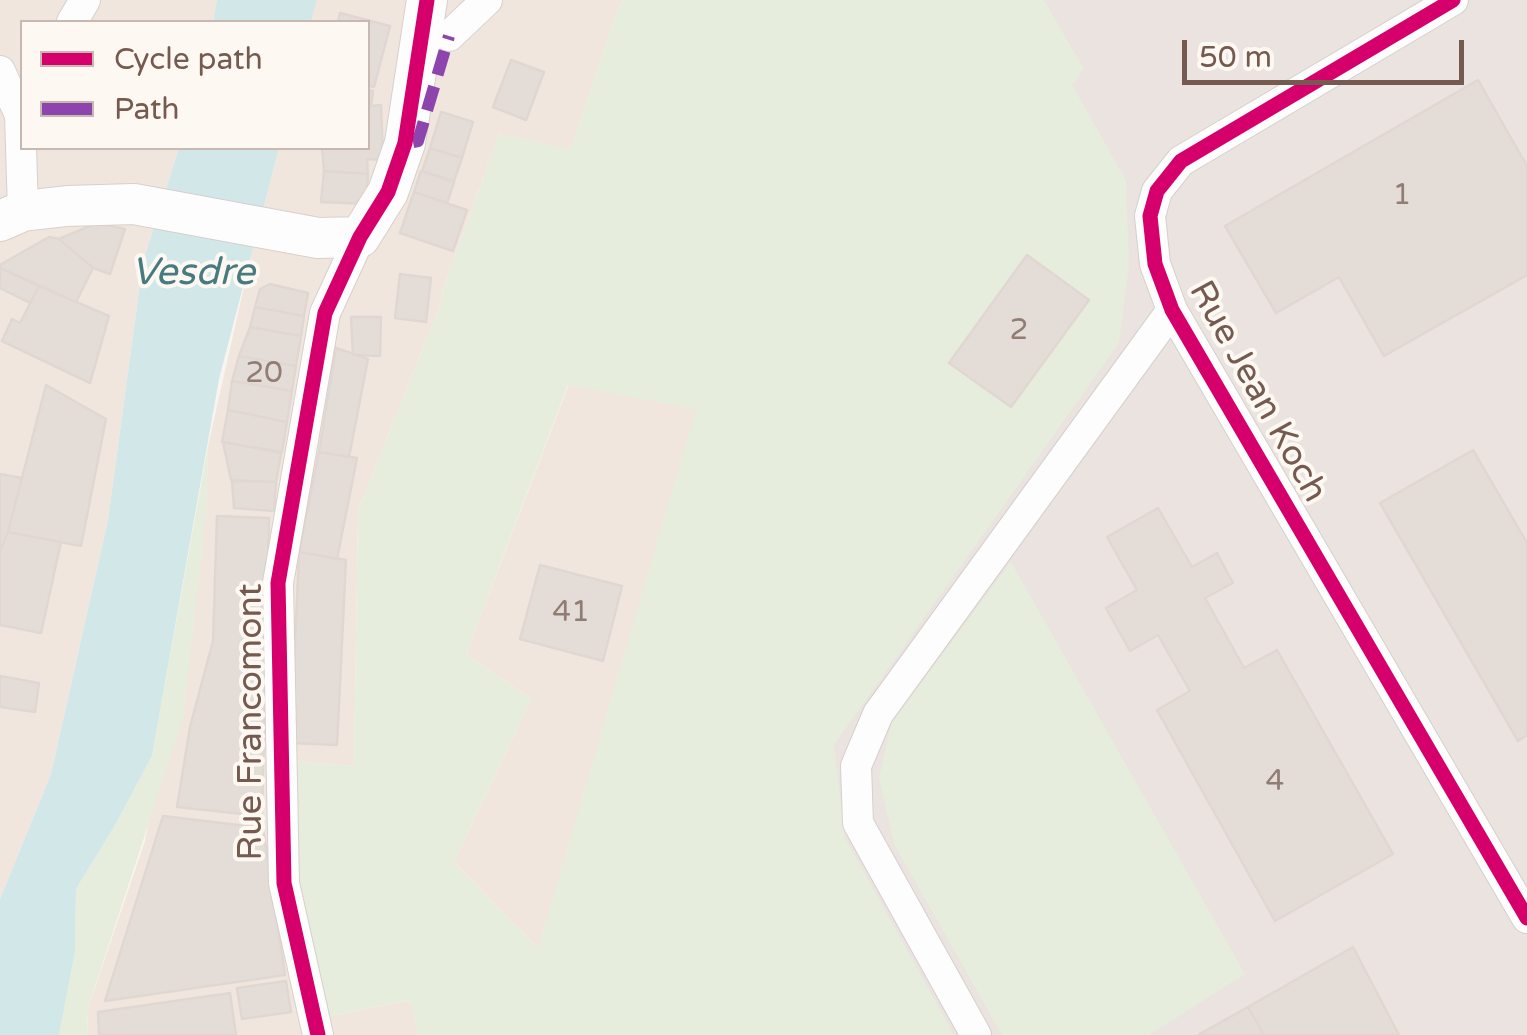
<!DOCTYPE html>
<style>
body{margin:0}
#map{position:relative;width:1527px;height:1035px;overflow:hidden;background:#f8f4f0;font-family:"Varela Round",sans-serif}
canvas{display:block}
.legend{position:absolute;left:20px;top:20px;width:350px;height:130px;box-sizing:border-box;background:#fef8f3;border:2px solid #c7b9b2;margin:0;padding:12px 18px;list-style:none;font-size:30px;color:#755a50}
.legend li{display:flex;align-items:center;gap:20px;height:50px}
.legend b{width:50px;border:2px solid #c7b9b2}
.scale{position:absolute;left:1182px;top:40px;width:282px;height:45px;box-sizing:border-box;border:5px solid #755a50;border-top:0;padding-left:12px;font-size:30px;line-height:35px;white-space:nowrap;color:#755a50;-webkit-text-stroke:8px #fef8f3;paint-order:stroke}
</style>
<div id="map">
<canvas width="1527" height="1035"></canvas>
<ul class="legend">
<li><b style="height:12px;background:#d6006c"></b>Cycle path</li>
<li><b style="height:12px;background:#8e44ad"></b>Path</li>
</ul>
<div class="scale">50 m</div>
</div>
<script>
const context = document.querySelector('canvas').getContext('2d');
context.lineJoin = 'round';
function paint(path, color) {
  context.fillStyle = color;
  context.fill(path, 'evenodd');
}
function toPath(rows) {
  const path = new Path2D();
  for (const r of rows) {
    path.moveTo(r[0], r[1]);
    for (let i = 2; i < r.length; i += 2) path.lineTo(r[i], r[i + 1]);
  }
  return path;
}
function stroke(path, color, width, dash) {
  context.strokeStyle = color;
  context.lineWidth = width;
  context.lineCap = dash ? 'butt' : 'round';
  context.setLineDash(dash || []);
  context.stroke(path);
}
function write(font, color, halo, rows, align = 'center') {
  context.font = font + ' "Varela Round",sans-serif';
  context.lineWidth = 8;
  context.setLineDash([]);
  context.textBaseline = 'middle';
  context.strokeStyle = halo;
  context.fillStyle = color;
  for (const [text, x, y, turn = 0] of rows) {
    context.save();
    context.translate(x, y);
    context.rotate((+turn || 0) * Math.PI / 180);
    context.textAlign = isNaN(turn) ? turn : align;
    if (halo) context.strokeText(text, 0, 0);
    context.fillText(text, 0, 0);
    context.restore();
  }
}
paint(toPath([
 [0,0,217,0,213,22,22,22,22,148,179,148,143,262,108,520,51,774,0,899],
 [317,0,624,0,618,8,571,150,499,134,441,295,441,304,358,510,354,766,289,761,321,1018,411,1000,418,1035,88,1035,87,1011,145,841,206,515,208,446,251,256,279,148,368,148,368,22,311,22],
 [569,384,697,408,539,949,454,862,531,699,466,654]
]), '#f0e6de');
paint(toPath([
 [1015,0,1527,0,1527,1035,590,1035]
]), '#eae3df');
paint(toPath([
 [624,0,1044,0,1084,69,1072,85,1126,180,1129,265,1119,343,834,745,845,838,954,1035,418,1035,410,1000,321,1018,298,883,288,761,354,766,358,510,441,304,441,295,499,134,571,149,618,8],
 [568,385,696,409,538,948,454,862,531,699,466,654],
 [208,446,206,515,183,719,87,1011,88,1035,59,1035,75,952,76,889,114,827,152,756],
 [1011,562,1245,974,1149,1035,1002,1035,894,844,879,778,892,722]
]), '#e7eddc');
paint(toPath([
 [217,0,317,0,311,22,213,22],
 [179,148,279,148,219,379,152,756,114,827,76,889,75,952,59,1035,0,1035,0,899,51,774,108,520,143,262]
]), '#d2e7e8');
const building = toPath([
 [340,13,390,26,374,87,368,85,368,22,338,22,340,13],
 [511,60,544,72,526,120,493,107,511,60],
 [1478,80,1527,166,1527,275,1384,356,1339,277,1276,313,1225,226,1478,80],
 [368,90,373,91,371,106,381,105,383,160,367,159,368,174,324,171,322,148,368,148,368,90],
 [441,112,473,122,462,158,430,148,441,112],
 [430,148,462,158,454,181,422,171,430,148],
 [324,171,368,174,366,204,321,202,324,171],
 [421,171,454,182,447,203,414,192,421,171],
 [414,192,467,210,453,251,400,233,414,192],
 [97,223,125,229,110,274,93,268,59,239,97,223],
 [49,237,59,239,93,268,76,302,0,268,0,265,49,237],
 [1027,255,1089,300,1011,407,949,363,1027,255],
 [0,268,39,286,30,303,0,288,0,268],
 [400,274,431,278,426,322,395,318,400,274],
 [270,284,308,293,304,316,255,307,260,289,270,284],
 [39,286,109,316,90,383,2,341,12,319,20,323,39,286],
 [255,307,304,316,301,336,250,327,255,307],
 [351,317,381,317,380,356,353,355,351,317],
 [250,327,301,336,296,366,239,356,250,327],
 [336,348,368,359,349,457,319,452,336,348],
 [239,356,296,366,292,391,232,381,239,356],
 [232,381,292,391,287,422,228,410,232,381],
 [46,385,106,419,81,546,8,532,46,385],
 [228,410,287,422,282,452,222,442,228,410],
 [223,442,281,453,276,482,231,480,223,442],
 [1473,450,1527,543,1527,735,1518,741,1380,503,1473,450],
 [319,452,357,458,337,559,299,552,319,452],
 [0,474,22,478,8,532,0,552,0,474],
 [232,481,276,482,274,511,234,508,232,481],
 [1158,508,1192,567,1217,553,1233,583,1205,598,1244,668,1277,650,1393,854,1275,921,1157,710,1190,691,1158,635,1130,651,1106,608,1137,590,1107,537,1158,508],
 [217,516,269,518,262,816,177,807,190,727,213,641,217,516],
 [8,532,61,542,41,633,0,625,0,552,8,532],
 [299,552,346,560,337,745,291,743,299,552],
 [540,565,622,586,603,661,520,639,540,565],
 [0,676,39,683,35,712,0,707,0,676],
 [163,816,263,828,285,975,105,1001,163,816],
 [1353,947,1399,1035,1264,1035,1248,1007,1353,947],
 [286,981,291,1012,242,1019,237,988,286,981],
 [230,993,236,1035,99,1035,98,1012,230,993],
 [1248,1007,1264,1035,1198,1035,1248,1007]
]);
paint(building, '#e4ddd7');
stroke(building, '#e1d7d2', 2.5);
const minor = toPath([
 [1453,0,1181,161,1157,191,1150,216,1155,264,1172,310,1527,918],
 [72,22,85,0],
 [449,36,487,0],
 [0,71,20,115,23,211],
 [318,1035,284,883,278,583,325,313,360,237],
 [976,1035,858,823,856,766,878,714,1172,310]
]);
const tertiary = toPath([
 [0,221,23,211,67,206,134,204,318,238,360,237,388,192,405,143,427,0]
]);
stroke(minor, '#d6d0cc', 32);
stroke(tertiary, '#d6d0cc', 42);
stroke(minor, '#fefdfd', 30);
stroke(tertiary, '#fefdfd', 40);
stroke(toPath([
 [413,142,418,141,449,36]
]), '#8e44ad', 12, [25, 12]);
stroke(toPath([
 [1453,0,1181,161,1157,191,1150,216,1155,264,1172,310,1527,918],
 [318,1035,284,883,278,583,325,313,360,237,388,192,405,143,427,0]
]), '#d6006c', 15);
write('30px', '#927d74', null, [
 ["1",1402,196],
 ["2",1019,331],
 ["20",264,374],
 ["41",571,613],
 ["4",1275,782]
]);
write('35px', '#755a50', '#fef8f3', [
 ["Rue Jean Koch",1257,392,61],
 ["Rue Francomont",252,722,-90]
]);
write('italic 38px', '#487b7f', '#fef8f3', [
 ["Vesdre",193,274]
]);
</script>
